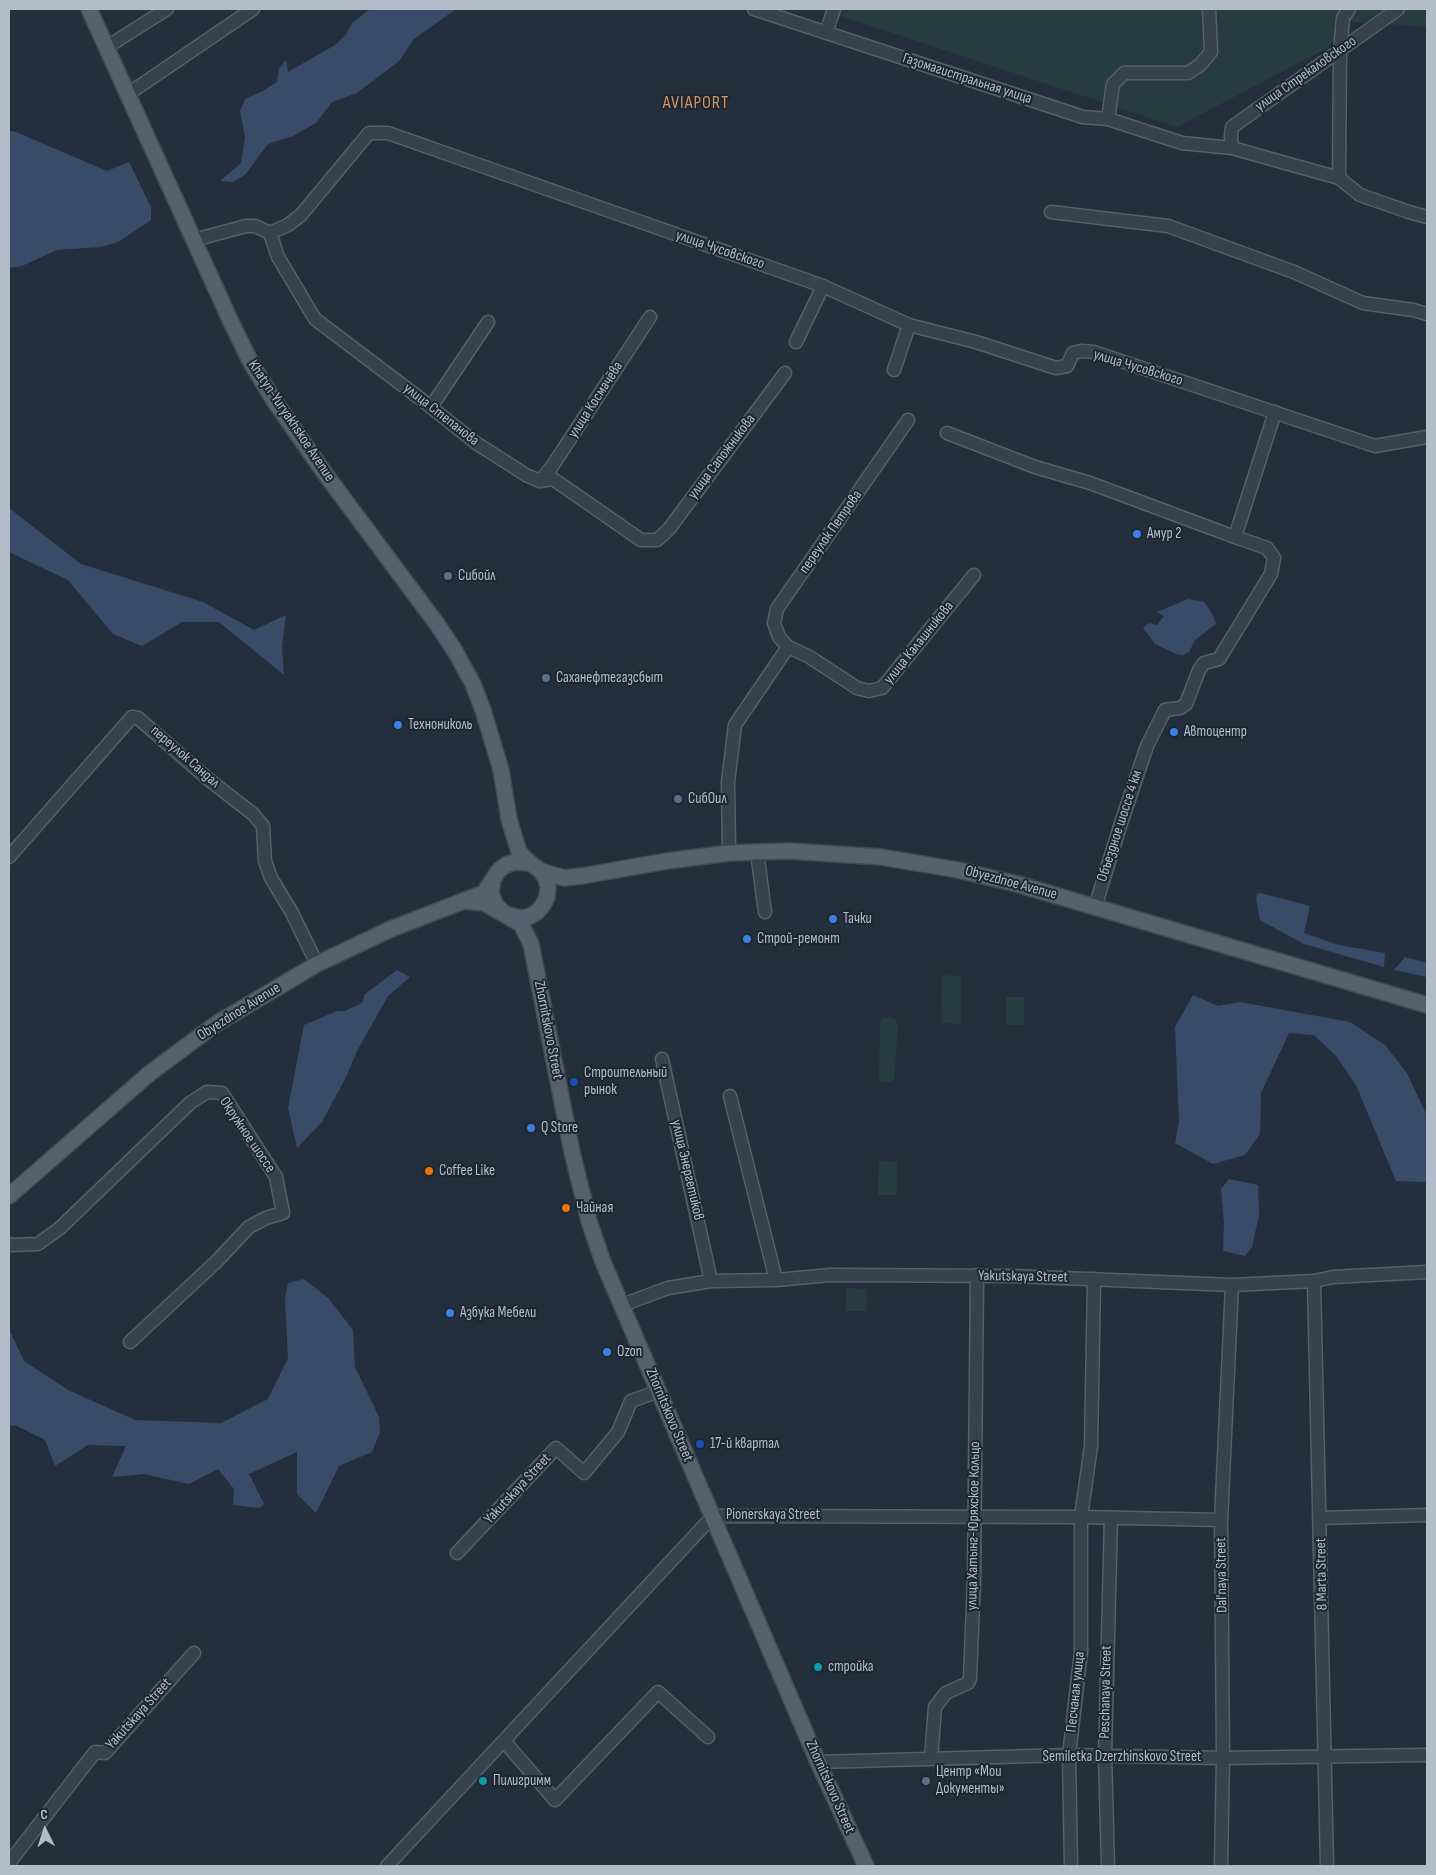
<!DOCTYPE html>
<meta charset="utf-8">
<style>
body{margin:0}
#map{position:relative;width:1436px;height:1875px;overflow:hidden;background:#242f3e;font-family:"Sofia Sans Condensed",sans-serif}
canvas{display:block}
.frame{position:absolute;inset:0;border:10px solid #b4bcc9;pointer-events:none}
.north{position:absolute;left:20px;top:1805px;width:50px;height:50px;-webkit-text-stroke:4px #1d2633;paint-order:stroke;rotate:356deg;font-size:14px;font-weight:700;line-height:20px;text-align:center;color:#b4bcc9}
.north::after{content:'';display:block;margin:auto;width:18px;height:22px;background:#b4bcc9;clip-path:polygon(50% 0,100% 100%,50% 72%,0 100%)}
</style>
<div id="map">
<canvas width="1436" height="1875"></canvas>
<div class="frame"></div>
<div class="north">С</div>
</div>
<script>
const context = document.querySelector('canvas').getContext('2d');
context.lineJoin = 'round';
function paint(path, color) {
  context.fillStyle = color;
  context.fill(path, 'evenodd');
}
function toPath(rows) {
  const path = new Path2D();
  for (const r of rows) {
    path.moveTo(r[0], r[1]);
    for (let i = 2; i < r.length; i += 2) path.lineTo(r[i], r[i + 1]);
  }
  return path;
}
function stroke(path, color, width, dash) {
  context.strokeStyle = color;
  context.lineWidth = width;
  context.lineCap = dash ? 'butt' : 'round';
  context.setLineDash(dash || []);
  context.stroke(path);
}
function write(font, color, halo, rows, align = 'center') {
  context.font = font + ' "Sofia Sans Condensed",sans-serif';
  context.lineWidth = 4;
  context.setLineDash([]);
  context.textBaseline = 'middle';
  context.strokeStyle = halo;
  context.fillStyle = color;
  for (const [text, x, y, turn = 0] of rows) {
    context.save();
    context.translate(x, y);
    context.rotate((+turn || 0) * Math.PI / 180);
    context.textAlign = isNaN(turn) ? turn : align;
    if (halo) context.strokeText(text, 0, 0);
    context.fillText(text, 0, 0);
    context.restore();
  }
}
paint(toPath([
 [820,9,1427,9,1427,27,1346,21,1329,47,1177,127],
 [942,975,961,976,961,1024,941,1023],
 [1006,997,1024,997,1024,1025,1006,1025],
 [892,1017,896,1020,898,1027,894,1079,892,1082,883,1082,880,1081,879,1078,880,1023,882,1018],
 [879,1161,897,1162,897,1195,878,1195],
 [846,1288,867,1289,867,1311,846,1311]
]), '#263c3f');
paint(toPath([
 [370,9,456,9,414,39,399,61,357,93,332,102,316,123,293,136,268,144,245,175,233,182,220,181,241,163,245,137,240,111,245,99,261,92,277,82,279,69,286,60,288,72,335,45,346,35,352,23],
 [9,131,16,132,107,171,129,162,151,207,151,220,118,242,100,247,57,250,22,266,9,268],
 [9,508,81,564,203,602,254,630,286,615,282,646,284,675,219,622,182,622,142,646,113,634,68,580,9,552],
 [1188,599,1204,602,1212,613,1216,624,1195,640,1189,652,1183,655,1176,654,1155,644,1143,628,1149,623,1157,625,1164,616,1157,612],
 [1260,893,1310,906,1304,933,1339,945,1385,953,1384,967,1304,944,1260,920,1256,899,1257,894],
 [1405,957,1427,963,1427,977,1394,970],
 [397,970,410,977,388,996,358,1049,345,1079,322,1122,297,1148,288,1108,304,1025,337,1011,345,1011,362,1003,365,994],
 [1193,995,1218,1006,1240,1002,1350,1022,1385,1045,1407,1073,1427,1116,1427,1186,1426,1182,1396,1181,1356,1085,1336,1056,1314,1035,1289,1033,1261,1093,1260,1134,1245,1155,1213,1164,1175,1143,1179,1121,1175,1027],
 [1229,1179,1258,1185,1259,1215,1252,1247,1245,1256,1223,1251,1224,1223,1221,1189],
 [304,1279,328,1298,353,1330,355,1367,379,1417,380,1432,372,1452,339,1466,316,1513,297,1494,297,1452,249,1474,264,1504,260,1508,233,1505,234,1489,218,1469,189,1484,144,1474,112,1477,126,1446,88,1445,55,1466,45,1440,17,1426,9,1425,9,1329,24,1361,68,1390,135,1420,221,1423,268,1399,288,1358,285,1298,288,1283]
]), '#394c67');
const minor = toPath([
 [754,9,1083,117,1108,119,1182,143,1232,148,1339,178,1360,195,1409,212,1427,217],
 [826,33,834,9],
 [107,47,167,9],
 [128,94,253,9],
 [1108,119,1113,84,1124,73,1188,73,1200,65,1211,52,1209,9],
 [1232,148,1231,136,1232,127,1398,9],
 [1339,178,1340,51,1343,18,1349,9],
 [1051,212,1168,226,1294,272,1363,303,1413,310,1427,314],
 [270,233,278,257,315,319,422,400,476,443,526,475,540,481,553,479,641,540,657,540,669,529,785,373],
 [194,240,246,226,255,226,270,233,288,225,301,215,369,133,388,133,823,286,909,325,976,342,1056,368,1067,366,1073,353,1081,351,1094,352,1375,446,1427,437],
 [796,342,823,286],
 [894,370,909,325],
 [431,407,488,322],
 [947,433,1035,467,1090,483,1235,537,1275,412],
 [540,481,551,468,650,317],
 [788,647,779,637,774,623,777,609,908,420],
 [757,852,765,912],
 [729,853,728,782,735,725,788,647,808,656,857,688,869,691,882,688,974,575],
 [9,857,132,717,138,718,208,779,253,814,263,826,265,861,271,878,291,911,317,964],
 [1095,907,1122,820,1147,746,1165,710,1180,708,1186,704,1199,670,1204,663,1219,659,1271,574,1274,558,1267,548,1235,537],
 [662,1059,711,1281],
 [730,1096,776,1280],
 [9,1244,10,1245,38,1244,60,1228,190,1103,207,1092,222,1093,276,1177,283,1213,266,1218,249,1227,216,1262,130,1342],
 [1314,1281,1327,1866],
 [622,1305,668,1288,711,1281,776,1280,830,1275,1013,1276,1232,1285,1314,1281,1333,1277,1427,1272],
 [1320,1518,1427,1515],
 [457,1553,556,1448,584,1473,618,1432,631,1401,659,1391],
 [504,1741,555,1800,658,1692,708,1737],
 [931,1759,935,1707,946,1693,968,1683,970,1678,974,1580,977,1275],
 [818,1762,1069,1755,1223,1758,1427,1755],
 [9,1863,95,1752,105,1753,194,1653],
 [387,1866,713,1516,1081,1517,1221,1520],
 [1071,1866,1069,1755,1081,1652,1081,1517,1091,1446,1094,1279],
 [1108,1866,1105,1755,1111,1518],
 [1221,1866,1223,1758,1221,1520,1232,1285]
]);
const major = toPath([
 [89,9,231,322,250,361,275,402,326,475,437,624,455,651,473,684,483,710,501,770,509,819,519,852,530,863],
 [541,871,564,878,582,876,667,861,729,853,789,851,881,857,958,870,1017,884,1427,1005],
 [465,901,484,903,521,924,531,944,572,1152,589,1221,603,1262,818,1762,866,1866],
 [9,1196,150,1073,216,1024,317,964,391,929,484,893,499,870,506,865,514,862,530,863,541,871,546,879,548,888,547,897,543,905,537,912,529,917,520,918,505,914,495,904,491,892,493,880]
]);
stroke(minor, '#565f6c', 15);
stroke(major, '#414a57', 18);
stroke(minor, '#38414e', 12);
stroke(major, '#56606e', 15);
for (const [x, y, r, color] of [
 [1137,534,5,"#3f7fe0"],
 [448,576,5,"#5c6f8a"],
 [546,678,5,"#5c6f8a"],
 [398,725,5,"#3f7fe0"],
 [1174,732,5,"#3f7fe0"],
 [678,799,5,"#5c6f8a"],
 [833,919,5,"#3f7fe0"],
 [747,939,5,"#3f7fe0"],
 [574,1082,5,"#1a4fb4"],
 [531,1128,5,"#3f7fe0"],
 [429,1171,5,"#e8710a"],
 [566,1208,5,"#e8710a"],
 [450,1313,5,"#3f7fe0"],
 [607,1352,5,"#3f7fe0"],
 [700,1444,5,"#1a4fb4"],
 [818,1667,5,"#0f9aa8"],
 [483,1781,5,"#0f9aa8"],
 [926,1781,5,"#5c6f8a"]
]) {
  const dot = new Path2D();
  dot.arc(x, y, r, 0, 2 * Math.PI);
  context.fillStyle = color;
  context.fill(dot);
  stroke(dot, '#1d2633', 2);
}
write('15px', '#b4bcc9', '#1d2633', [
 ["улица Стрекаловского",1306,74,-35],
 ["Газомагистральная улица",967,79,18],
 ["улица Чусовского",720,250,19],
 ["улица Чусовского",1138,368,17],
 ["улица Космачёва",596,400,-57],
 ["улица Степанова",441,415,38],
 ["Khatyn-Yuryakhskoe Avenue",291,421,56],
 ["улица Сапожникова",722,457,-53],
 ["переулок Петрова",831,532,-55],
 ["улица Калашникова",919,643,-51],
 ["переулок Сандал",185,757,41],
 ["Объездное шоссе 4 км",1120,826,-72],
 ["Obyezdnoe Avenue",1011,883,15],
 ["Obyezdnoe Avenue",239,1012,-32],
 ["Zhornitskovo Street",548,1030,79],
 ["Окружное шоссе",247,1135,56],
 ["улица Энергетиков",687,1170,77],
 ["Yakutskaya Street",1023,1277,1],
 ["Zhornitskovo Street",669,1415,67],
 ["Yakutskaya Street",518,1489,-47],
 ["Pionerskaya Street",773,1515],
 ["улица Хатынг-Юряхское Кольцо",974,1526,-89],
 ["8 Marta Street",1322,1574,-91],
 ["Dal'naya Street",1222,1575,-91],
 ["Песчаная улица",1076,1692,-84],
 ["Peschanaya Street",1106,1692,-89],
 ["Yakutskaya Street",139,1714,-48],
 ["Semiletka Dzerzhinskovo Street",1122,1757],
 ["Zhornitskovo Street",830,1787,66]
]);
write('15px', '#b4bcc9', '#1d2633', [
 ["Амур 2",1147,534],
 ["Сибойл",458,576],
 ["Саханефтегазсбыт",556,678],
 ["Технониколь",408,725],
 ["Автоцентр",1184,732],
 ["СибОил",688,799],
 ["Тачки",843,919],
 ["Строй-ремонт",757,939],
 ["Строительный",584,1073],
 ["рынок",584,1090],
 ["Q Store",541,1128],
 ["Coffee Like",439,1171],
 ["Чайная",576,1208],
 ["Азбука Мебели",460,1313],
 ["Ozon",617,1352],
 ["17-й квартал",710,1444],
 ["стройка",828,1667],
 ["Центр «Мои",936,1772],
 ["Документы»",936,1789],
 ["Пилигримм",493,1781]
], 'left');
context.letterSpacing = '1px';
write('18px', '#d59563', '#1d2633', [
 ["AVIAPORT",696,103]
]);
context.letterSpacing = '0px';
</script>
